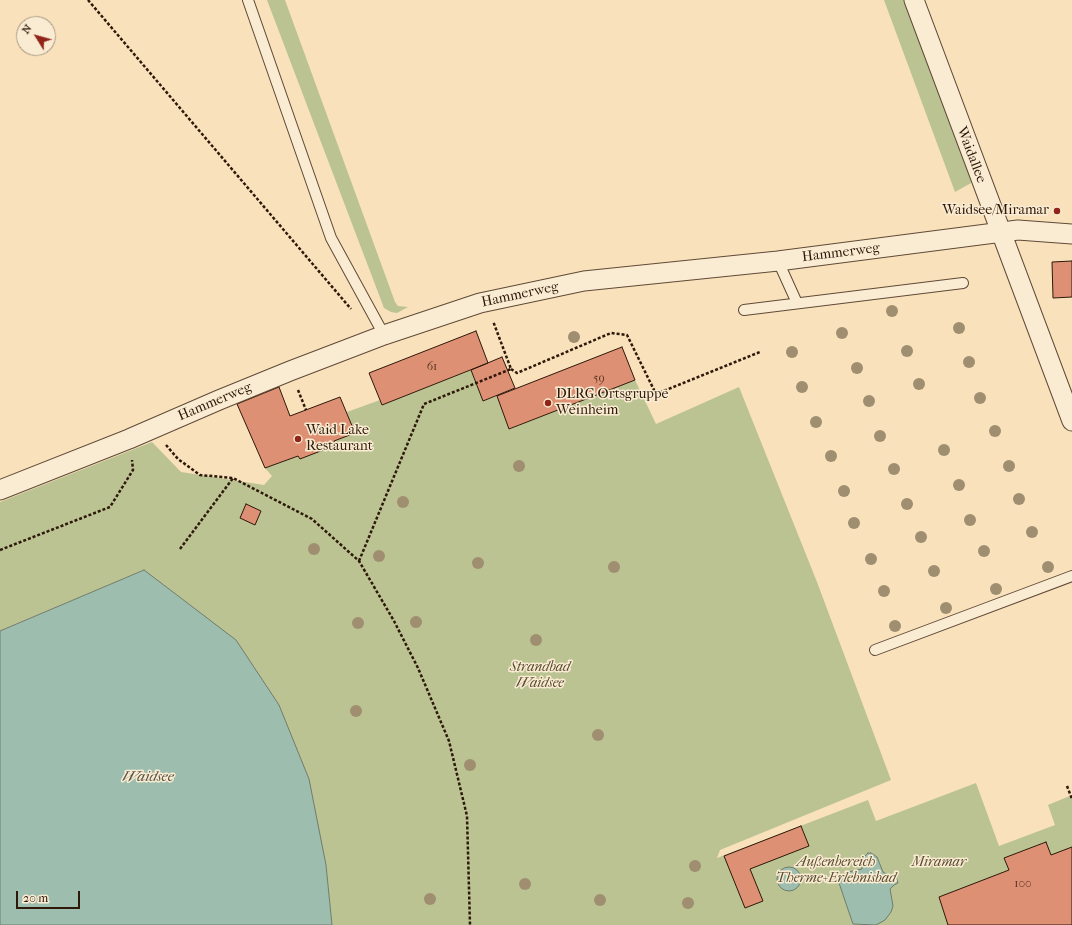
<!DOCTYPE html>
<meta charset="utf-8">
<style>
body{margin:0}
#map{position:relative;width:1072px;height:925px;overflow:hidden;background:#f8e1bb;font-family:"IM FELL French Canon",serif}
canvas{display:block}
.north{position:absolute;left:16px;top:16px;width:40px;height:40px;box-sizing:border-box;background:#faecd3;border:1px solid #a89782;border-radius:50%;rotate:307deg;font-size:11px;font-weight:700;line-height:16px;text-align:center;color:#2d1809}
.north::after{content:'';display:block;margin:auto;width:14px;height:18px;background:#8f2418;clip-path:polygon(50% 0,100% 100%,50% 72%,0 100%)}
.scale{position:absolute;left:16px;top:891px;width:64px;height:18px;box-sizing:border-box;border:2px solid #2d1809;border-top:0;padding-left:5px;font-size:12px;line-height:14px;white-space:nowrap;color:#2d1809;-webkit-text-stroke:3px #faecd3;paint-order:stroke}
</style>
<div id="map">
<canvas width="1072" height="925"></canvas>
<div class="north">N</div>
<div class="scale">20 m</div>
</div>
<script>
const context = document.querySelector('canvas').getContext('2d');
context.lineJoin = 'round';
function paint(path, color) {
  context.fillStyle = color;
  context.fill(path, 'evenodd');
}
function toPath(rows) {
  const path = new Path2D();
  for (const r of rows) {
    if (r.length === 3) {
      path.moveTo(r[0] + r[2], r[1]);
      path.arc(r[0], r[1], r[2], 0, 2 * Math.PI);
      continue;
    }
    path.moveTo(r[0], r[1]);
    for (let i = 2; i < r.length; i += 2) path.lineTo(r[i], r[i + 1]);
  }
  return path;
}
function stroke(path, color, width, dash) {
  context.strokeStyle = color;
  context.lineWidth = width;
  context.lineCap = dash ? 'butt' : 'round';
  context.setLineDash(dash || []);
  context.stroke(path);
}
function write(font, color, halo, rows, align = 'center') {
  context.font = font + ' "IM FELL French Canon",serif';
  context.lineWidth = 3;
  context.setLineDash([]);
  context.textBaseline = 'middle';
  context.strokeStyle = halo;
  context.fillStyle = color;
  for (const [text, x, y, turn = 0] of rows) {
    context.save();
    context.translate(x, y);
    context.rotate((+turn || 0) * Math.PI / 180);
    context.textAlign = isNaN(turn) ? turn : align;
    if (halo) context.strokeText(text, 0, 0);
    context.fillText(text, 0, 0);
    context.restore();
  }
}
paint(toPath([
 [267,0,285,0,395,302,398,306,408,307,397,313,391,312,384,308],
 [884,0,906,0,970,174,971,183,955,192],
 [471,370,483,401,497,396,510,429,635,380,656,424,739,387,817,582,891,780,720,850,717,858,868,800,876,821,976,783,999,846,1055,825,1048,805,1072,795,1072,925,332,925,326,865,144,570,0,631,0,502,152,442,181,472,264,485,272,476,265,468,298,456,300,459,335,445,334,441,354,433,347,412,380,400,382,405]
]), '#bbc392');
const water = toPath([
 [144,570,236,640,279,705,309,779,326,865,332,925,0,925,0,631,144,570],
 [868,853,871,853,877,857,883,872,890,876,895,874,898,883,894,885,890,889,893,906,891,912,885,920,876,925,853,924,838,880,848,872,862,869,861,860,868,853],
 [789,879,12]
]);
paint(water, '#9dbeaf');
stroke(water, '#707c6d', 1);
const building = toPath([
 [1072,261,1072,297,1053,298,1052,262,1072,261],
 [476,331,488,363,382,405,369,373,476,331],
 [622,347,635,380,509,429,497,396,622,347],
 [502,357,515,388,483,401,471,370,502,357],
 [279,387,290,416,340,397,355,433,334,441,336,445,300,459,298,456,265,468,237,404,279,387],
 [246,504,261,511,255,525,240,518,246,504],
 [801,826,809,846,750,869,763,901,745,908,724,856,801,826],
 [1046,842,1051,855,1072,847,1072,925,948,925,939,897,1009,870,1004,858,1046,842]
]);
paint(building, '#dd9073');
stroke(building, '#2d1809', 1);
const service = toPath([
 [248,0,331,238,384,335],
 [778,261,797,303],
 [744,310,963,283],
 [875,650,1072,576]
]);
const minor = toPath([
 [914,0,1072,421],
 [0,490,129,439,219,400,290,371,384,335,480,303,584,281,778,261,1018,230,1072,234]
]);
stroke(service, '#604a36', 12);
stroke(minor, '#604a36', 21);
stroke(toPath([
 [88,0,351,309],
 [511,369,517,373,611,333,627,335,656,394,760,352],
 [298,390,306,410],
 [166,445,178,459,200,475,233,478,312,519,359,561,394,621,418,668,449,741,467,816,470,925],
 [180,549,233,478],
 [0,550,110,507,133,470,132,460],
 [359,561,424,404,511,369,493,321],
 [1067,786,1072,799]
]), '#2d1809', 2.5, [3, 2]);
stroke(service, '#faecd3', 10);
stroke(minor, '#faecd3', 19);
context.fillStyle = '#a08e70';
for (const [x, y] of [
 [892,311],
 [959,328],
 [842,333],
 [574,337],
 [907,351],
 [792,352],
 [969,362],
 [857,368],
 [919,384],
 [802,387],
 [980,398],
 [869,401],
 [816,422],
 [995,431],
 [880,436],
 [944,450],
 [831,456],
 [519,466],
 [1009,466],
 [894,469],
 [959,485],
 [844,491],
 [1019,499],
 [403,502],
 [907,504],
 [970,520],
 [854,523],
 [1032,532],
 [921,537],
 [314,549],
 [984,551],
 [379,556],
 [871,559],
 [478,563],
 [614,567],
 [1048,567],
 [934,571],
 [996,589],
 [884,591],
 [946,608],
 [416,622],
 [358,623],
 [895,626],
 [536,640],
 [356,711],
 [598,735],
 [470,765],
 [695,866],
 [525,884],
 [430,899],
 [600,900],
 [688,903]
]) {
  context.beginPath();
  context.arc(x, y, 6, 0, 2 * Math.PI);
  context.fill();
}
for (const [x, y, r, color] of [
 [1057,211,4,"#8f2418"],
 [548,403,4,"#8f2418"],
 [298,439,4,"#8f2418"]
]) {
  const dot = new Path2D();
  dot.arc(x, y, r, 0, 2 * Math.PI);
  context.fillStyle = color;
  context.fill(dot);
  stroke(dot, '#faecd3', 1.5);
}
write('12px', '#593624', null, [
 ["61",432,367],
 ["59",599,379],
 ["100",1023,884]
]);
write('14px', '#2d1809', '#faecd3', [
 ["Waidallee",971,155,69],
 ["Hammerweg",841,253,-7],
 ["Hammerweg",520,295,-12],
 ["Hammerweg",215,402,-23]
]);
write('14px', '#2d1809', '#faecd3', [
 ["Waidsee/Miramar",1049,211,"right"],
 ["DLRG Ortsgruppe",556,395],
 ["Weinheim",556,411],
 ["Waid Lake",306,431],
 ["Restaurant",306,447]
], 'left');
write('italic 14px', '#584b32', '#faecd3', [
 ["Strandbad",540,668],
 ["Waidsee",540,684],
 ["Außenbereich",836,863],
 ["Therme+Erlebnisbad",836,879],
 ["Miramar",939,863]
]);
write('italic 15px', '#545243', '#faecd3', [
 ["Waidsee",148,777]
]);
</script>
